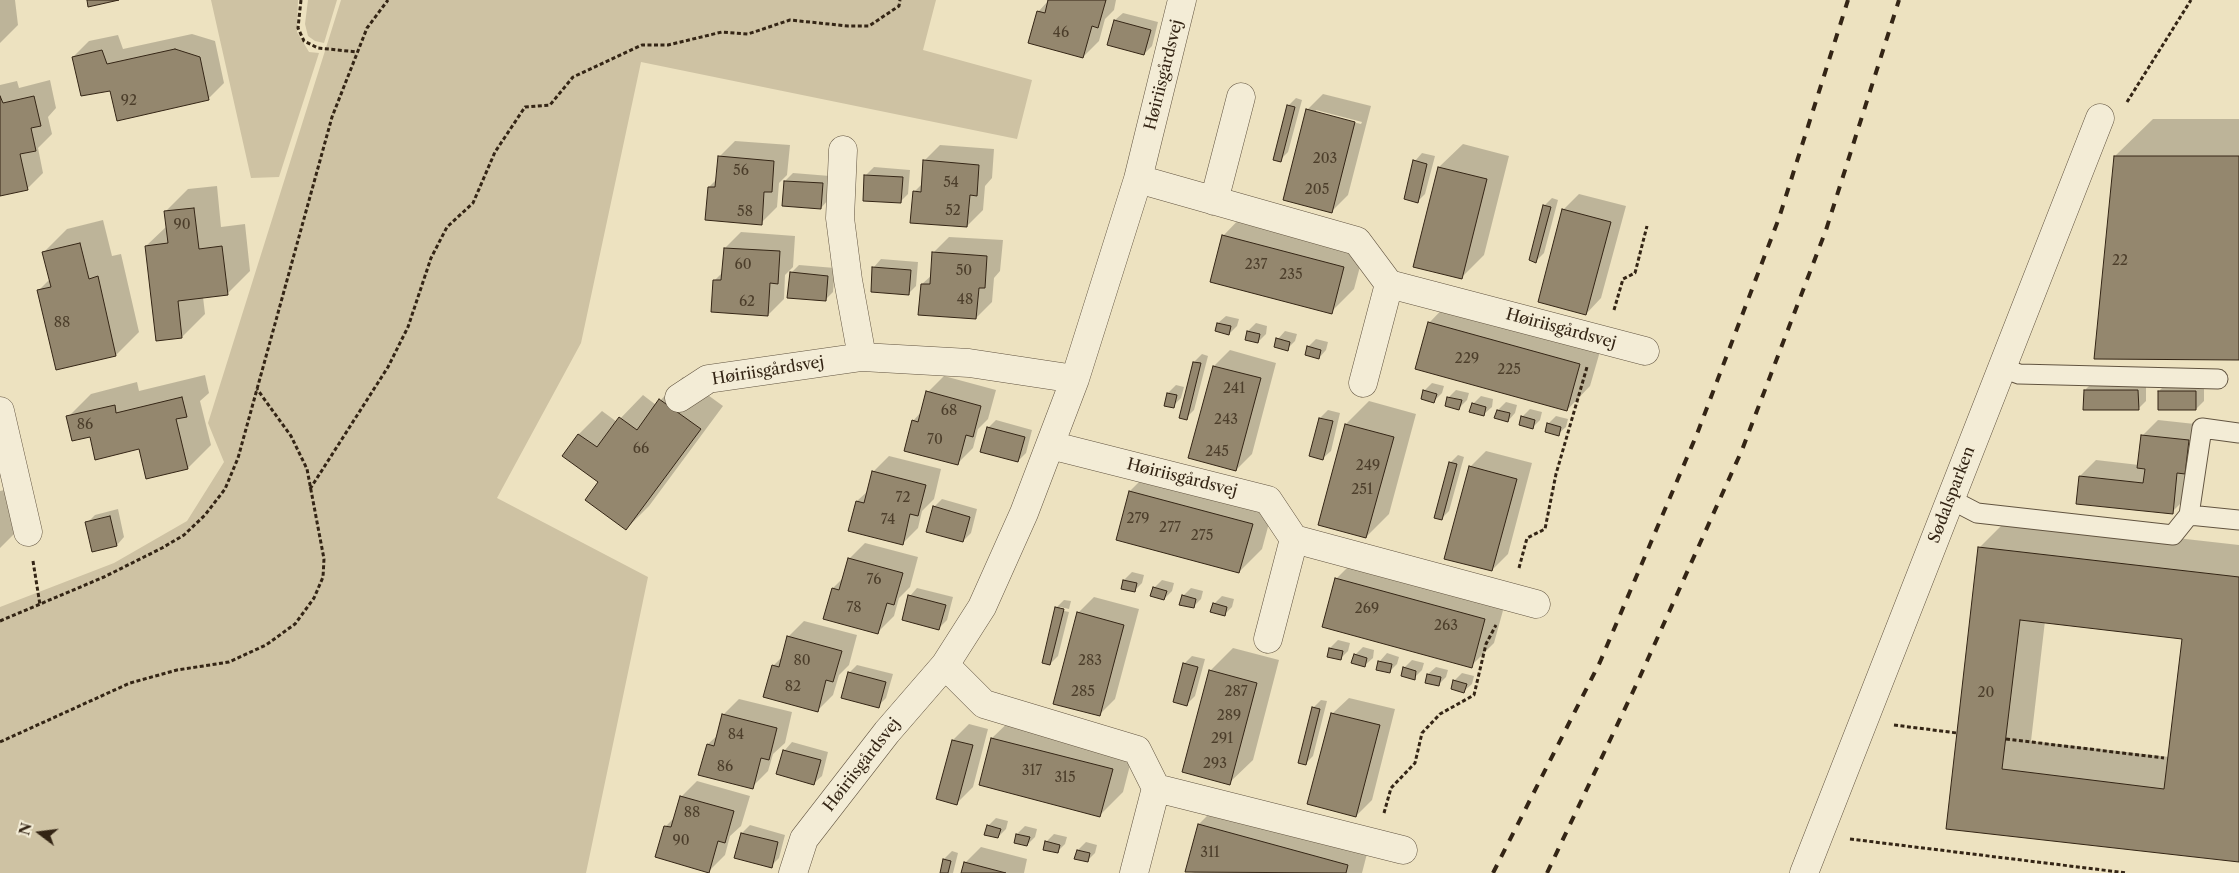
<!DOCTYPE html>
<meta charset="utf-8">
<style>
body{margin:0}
#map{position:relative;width:2239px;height:873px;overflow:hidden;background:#ede2c0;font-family:"Libre Caslon Text",serif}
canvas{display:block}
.north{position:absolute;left:15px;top:808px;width:50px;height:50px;-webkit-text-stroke:4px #f3ecd6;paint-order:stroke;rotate:285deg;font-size:14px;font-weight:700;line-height:20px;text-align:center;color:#342515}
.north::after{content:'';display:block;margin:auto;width:18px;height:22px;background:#342515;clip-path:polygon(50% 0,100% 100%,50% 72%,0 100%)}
</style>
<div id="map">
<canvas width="2239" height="873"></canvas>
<div class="north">N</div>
</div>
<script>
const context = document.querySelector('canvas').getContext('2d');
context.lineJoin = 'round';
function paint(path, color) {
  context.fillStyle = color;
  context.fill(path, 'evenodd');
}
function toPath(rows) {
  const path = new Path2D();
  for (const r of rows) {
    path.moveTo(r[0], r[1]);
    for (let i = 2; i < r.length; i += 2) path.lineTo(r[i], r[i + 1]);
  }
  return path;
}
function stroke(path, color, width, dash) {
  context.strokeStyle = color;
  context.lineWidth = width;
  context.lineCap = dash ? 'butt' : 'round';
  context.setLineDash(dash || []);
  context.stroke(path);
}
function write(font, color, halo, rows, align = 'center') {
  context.font = font + ' "Libre Caslon Text",serif';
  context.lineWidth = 4.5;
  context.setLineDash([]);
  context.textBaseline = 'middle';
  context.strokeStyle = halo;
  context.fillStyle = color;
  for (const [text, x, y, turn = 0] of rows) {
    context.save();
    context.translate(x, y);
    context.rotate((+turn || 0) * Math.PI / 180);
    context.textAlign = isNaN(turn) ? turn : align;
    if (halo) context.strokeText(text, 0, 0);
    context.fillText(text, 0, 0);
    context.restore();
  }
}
paint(toPath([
 [211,0,298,0,297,32,309,52,319,53,279,177,251,178],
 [308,0,337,0,324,43,315,41,308,36,305,24],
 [341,0,936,0,923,50,1032,80,1017,139,641,62,581,343,497,498,648,577,586,873,0,873,0,607,114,563,187,521,224,462,208,423]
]), '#cec2a3');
paint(toPath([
 [0,0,15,0,18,25,0,43],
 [1116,0,1114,10,1105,19,1099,41,1083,57,1038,12,1049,0],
 [1123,13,1158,22,1152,46,1144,54,1115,20],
 [192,34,215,41,224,83,208,99,111,90,73,57,89,41,118,35,123,49],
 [50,80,56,108,48,117,52,134,38,148,43,173,27,189,0,195,0,85,17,81,19,88],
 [1323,94,1371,106,1348,195,1332,211,1307,110],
 [1316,110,1362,122,1361,124,1316,113],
 [1296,98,1302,100,1288,152,1280,160,1288,106],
 [2153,119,2239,119,2239,359,2115,156],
 [735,141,790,145,787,175,779,183,777,207,761,223,709,187,717,179,719,157],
 [1463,144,1509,156,1484,255,1461,278,1439,167],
 [940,145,994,149,992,178,985,186,983,210,967,226,914,192,923,183,924,161],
 [1422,153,1435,156,1425,194,1417,202,1415,161],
 [874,167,910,170,908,194,900,202,866,175],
 [793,173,830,176,828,200,821,208,785,181],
 [217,186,221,227,245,224,250,271,227,294,203,297,205,314,182,337,146,246,167,226,165,212,188,189],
 [1579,194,1626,206,1601,298,1586,314,1563,210],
 [1552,198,1558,200,1544,253,1536,261,1544,206],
 [1246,212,1366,244,1354,289,1331,312,1223,236],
 [103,220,112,256,121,254,139,332,116,355,57,369,39,290,50,279,44,252,67,229],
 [741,232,795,236,793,267,785,275,784,299,768,315,715,280,723,272,725,248],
 [949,237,1003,240,1000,271,994,278,992,302,976,318,922,284,932,275,933,253],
 [881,259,918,262,916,286,908,294,872,291,874,267],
 [799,265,835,268,833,292,825,300,791,273],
 [1452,299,1603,341,1590,386,1567,410,1429,323],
 [1226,316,1239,319,1237,326,1229,334,1218,323],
 [1256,323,1267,326,1266,334,1258,342,1248,331],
 [1285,331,1297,334,1295,341,1287,349,1278,339],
 [1316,339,1328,342,1326,350,1319,358,1308,347],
 [1230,350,1276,363,1252,454,1236,470,1190,457,1214,366],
 [1202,354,1208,356,1194,410,1186,418,1194,362],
 [205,375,209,393,200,401,211,445,188,468,68,417,91,394,137,382,139,391],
 [944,376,996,390,988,419,978,429,973,448,957,464,913,421,922,411,928,392],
 [683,377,723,406,649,506,626,529,600,482,564,455,579,434,602,411,617,422,643,395,656,405],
 [2093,382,2146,382,2146,401,2138,409,2085,390],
 [1432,383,1444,386,1442,393,1434,401,1424,391],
 [2167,383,2204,384,2204,401,2196,409,2159,391],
 [1176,385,1184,387,1181,398,1173,406,1168,393],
 [1456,390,1469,393,1467,400,1459,408,1448,398],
 [1481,396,1493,399,1492,407,1484,414,1473,404],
 [1369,401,1416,414,1389,514,1366,537,1319,524,1346,424],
 [1506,402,1517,405,1515,413,1508,421,1498,410],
 [1530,409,1542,412,1540,420,1532,428,1522,417],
 [1328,410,1340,413,1331,451,1323,458,1311,455,1320,418],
 [1556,416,1568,419,1566,427,1558,434,1548,424],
 [996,420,1032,430,1026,453,1018,461,988,428],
 [2158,420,2204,425,2188,496,2172,512,2080,476,2096,460,2139,465,2142,436],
 [1486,451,1532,463,1508,554,1492,570,1470,467],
 [1458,455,1464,457,1449,511,1441,519,1450,463],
 [889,456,941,469,934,499,922,511,918,528,902,544,857,501,869,490,873,472],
 [1153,468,1275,501,1262,549,1239,572,1117,539,1130,491],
 [5,490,14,534,0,548,0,491],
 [942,499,977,509,971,533,963,541,934,507],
 [118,509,124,537,117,545,87,523,95,515],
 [2008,519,2239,545,2239,860,1947,827,1979,548],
 [2045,621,2183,638,2169,757,2031,741],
 [865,543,918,557,910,587,899,598,894,616,878,632,833,588,844,577,849,559],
 [1359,556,1507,596,1494,643,1471,666,1336,579],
 [1132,572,1144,575,1142,583,1134,591,1124,580],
 [1162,580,1174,583,1172,591,1164,599,1154,588],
 [917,588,953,597,947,620,939,628,910,596],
 [1191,588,1203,591,1201,599,1193,607,1183,596],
 [1222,596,1234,599,1232,607,1224,615,1214,604],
 [1094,597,1139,609,1115,699,1099,715,1078,613],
 [1064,600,1071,601,1069,609,1060,607,1060,610,1069,612,1058,656,1050,664,1056,608],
 [804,621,857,635,849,665,839,675,833,695,817,711,773,666,783,656,788,637],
 [1338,640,1350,643,1348,651,1340,659,1328,656,1330,648],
 [1363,647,1374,650,1373,658,1365,665,1355,655],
 [1233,648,1279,660,1253,760,1229,783,1210,671],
 [1387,653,1399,657,1397,664,1389,672,1380,661],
 [1192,656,1205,659,1195,696,1187,704,1184,664],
 [1412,660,1424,663,1422,670,1414,678,1404,668],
 [857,665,893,674,886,698,878,706,849,673],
 [1436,667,1448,670,1446,677,1438,685,1428,674],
 [1462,673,1474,676,1472,684,1464,691,1454,681],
 [1349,698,1395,709,1372,800,1356,816,1333,713],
 [739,699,792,712,785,743,773,754,768,771,752,787,708,744,719,734,723,715],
 [1321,700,1327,701,1313,756,1305,764,1313,708],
 [1016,715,1135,746,1123,792,1100,815,981,785,992,738],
 [969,724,988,729,973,787,957,803,953,740],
 [792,742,828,752,822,776,814,783,778,773,785,750],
 [697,781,750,796,741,826,730,836,725,855,709,871,666,826,675,817,681,797],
 [1222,801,1370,842,1362,873,1195,873,1187,871,1199,824],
 [996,818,1008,821,1006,829,998,837,988,826],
 [750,825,785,835,779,858,771,866,736,857,742,833],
 [1025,826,1037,829,1035,837,1027,845,1016,842,1017,834],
 [1054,834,1067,837,1065,844,1057,852,1045,849,1047,841],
 [1086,842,1097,845,1095,853,1087,861,1078,850],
 [981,847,1027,859,1024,873,962,873,965,863],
 [952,851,958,853,953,873,941,873,944,859]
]), '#0003');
const building = toPath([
 [87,0,119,0,88,7,87,0],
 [1048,0,1106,0,1098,28,1092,26,1083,58,1028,43,1037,11,1045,13,1048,0],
 [1114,20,1151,30,1144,55,1107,45,1114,20],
 [175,49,200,57,209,100,117,121,110,91,81,96,72,57,102,50,107,64,175,49],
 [0,96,3,103,34,96,41,126,31,128,36,151,20,154,28,190,0,196,0,96],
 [1287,105,1295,107,1281,162,1273,160,1287,105],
 [1306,109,1355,122,1332,213,1283,200,1306,109],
 [718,156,774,161,772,192,764,192,762,225,705,220,708,187,715,187,718,156],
 [2114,156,2239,156,2239,360,2094,359,2114,156],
 [923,160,979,165,977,196,970,195,967,227,910,223,913,191,921,192,923,160],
 [1413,160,1427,164,1418,203,1404,199,1413,160],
 [1438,167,1487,179,1462,279,1413,267,1438,167],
 [864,175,903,177,901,203,863,201,864,175],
 [784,181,823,183,821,209,782,206,784,181],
 [1543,205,1551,207,1536,263,1529,260,1543,205],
 [194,208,199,249,222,246,228,295,178,301,182,338,156,341,145,246,168,243,164,211,194,208],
 [1562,209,1611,222,1586,315,1538,302,1562,209],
 [1222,235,1344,267,1332,314,1210,282,1222,235],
 [80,243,89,279,98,276,116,356,56,370,37,290,51,287,42,252,80,243],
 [724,248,780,251,778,284,770,283,768,316,711,312,713,280,721,280,724,248],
 [932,252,987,256,985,288,979,288,976,319,918,315,921,284,930,284,932,252],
 [872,267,911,270,909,295,871,292,872,267],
 [790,272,828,276,826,301,787,298,790,272],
 [1428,322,1580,364,1567,411,1415,369,1428,322],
 [1217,323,1231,326,1229,335,1215,331,1217,323],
 [1247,331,1260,334,1258,343,1245,340,1247,331],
 [1276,338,1290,342,1288,351,1274,347,1276,338],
 [1307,346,1321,350,1319,359,1305,355,1307,346],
 [1193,362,1201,363,1187,420,1179,418,1193,362],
 [1213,366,1261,378,1236,471,1188,458,1213,366],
 [1423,390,1437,394,1434,403,1421,399,1423,390],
 [2084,390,2138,390,2139,410,2083,410,2084,390],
 [926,391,981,406,973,437,966,435,958,465,904,451,912,420,918,422,926,391],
 [2158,391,2196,391,2196,410,2158,410,2158,391],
 [1167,393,1177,395,1174,408,1164,406,1167,393],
 [182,397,187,417,176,419,188,469,146,479,139,449,95,460,90,437,72,441,66,416,115,405,116,413,182,397],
 [1447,397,1462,400,1459,410,1445,406,1447,397],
 [659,399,701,429,626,530,585,500,598,482,562,456,578,434,597,447,619,417,637,430,659,399],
 [1472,403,1486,407,1484,416,1469,412,1472,403],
 [1497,410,1510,413,1508,422,1494,418,1497,410],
 [1521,416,1535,420,1533,429,1519,425,1521,416],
 [1319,418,1333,421,1323,460,1309,456,1319,418],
 [1547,423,1561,427,1559,436,1545,432,1547,423],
 [1345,424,1394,437,1366,538,1318,525,1345,424],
 [987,427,1025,437,1018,462,980,452,987,427],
 [2141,435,2189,440,2185,474,2177,473,2173,514,2076,504,2079,476,2143,483,2145,469,2137,468,2141,435],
 [1449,462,1457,464,1442,520,1434,518,1449,462],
 [1469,466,1517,479,1492,571,1444,559,1469,466],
 [872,471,926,485,918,516,910,514,903,545,848,531,856,501,864,503,872,471],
 [1129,491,1253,524,1239,573,1116,540,1129,491],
 [933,506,970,517,963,542,926,532,933,506],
 [110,516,117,546,92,552,85,522,110,516],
 [1978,547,2239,577,2239,862,1946,829,1978,547],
 [2020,620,2182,639,2164,789,2002,769,2020,620],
 [848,558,903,573,894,605,887,603,878,634,823,619,832,588,839,590,848,558],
 [1335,578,1485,619,1472,668,1322,627,1335,578],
 [1123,580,1137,583,1135,592,1121,589,1123,580],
 [1153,587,1167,591,1164,600,1150,596,1153,587],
 [908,595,946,605,939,630,902,620,908,595],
 [1182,595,1196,599,1194,608,1179,605,1182,595],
 [1213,603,1227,607,1225,616,1210,612,1213,603],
 [1055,607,1064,609,1050,665,1042,663,1055,607],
 [1077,612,1124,625,1100,716,1053,704,1077,612],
 [787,636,842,651,833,682,826,680,818,712,763,697,772,665,779,667,787,636],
 [1329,648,1343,651,1341,660,1327,657,1329,648],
 [1354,654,1367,658,1365,667,1351,663,1354,654],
 [1378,661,1392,664,1390,673,1376,670,1378,661],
 [1183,663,1198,667,1187,706,1173,702,1183,663],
 [1403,667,1416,671,1415,680,1401,676,1403,667],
 [1209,670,1257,683,1230,785,1182,772,1209,670],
 [848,672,886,682,879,708,841,698,848,672],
 [1427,674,1441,677,1439,686,1425,683,1427,674],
 [1453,680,1467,684,1464,693,1451,689,1453,680],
 [1312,707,1320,709,1306,765,1298,763,1312,707],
 [1331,713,1380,725,1356,817,1307,804,1331,713],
 [722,714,777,728,769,760,761,758,753,789,698,775,707,744,714,746,722,714],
 [991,738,1113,769,1100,817,979,785,991,738],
 [952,740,973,745,957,805,936,799,952,740],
 [783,750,821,760,814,785,776,774,783,750],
 [680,796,734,811,725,843,718,841,709,873,655,857,664,826,671,827,680,796],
 [1198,824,1348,865,1346,873,1185,872,1198,824],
 [987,825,1001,829,998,838,984,835,987,825],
 [741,833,778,842,772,868,734,858,741,833],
 [1016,834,1030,837,1027,846,1014,843,1016,834],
 [1045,841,1060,845,1058,853,1043,850,1045,841],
 [1077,850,1090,853,1088,862,1074,859,1077,850],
 [943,859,951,861,948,873,940,873,943,859],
 [964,862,1006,873,961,873,964,862]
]);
paint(building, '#94876e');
stroke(building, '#342515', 1);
const service = toPath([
 [2002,368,2019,374,2218,379],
 [1950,499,1977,513,2173,535,2189,515,2202,428,2239,433],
 [2189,515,2239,520]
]);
const minor = toPath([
 [843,150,840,218,848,280,862,357],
 [1138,179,1357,241,1389,284,1645,351],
 [1214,201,1241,97],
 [1363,383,1389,284],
 [679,398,708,379,862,357,969,363,1075,379],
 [0,411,28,532],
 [1050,445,1268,500,1294,539,1536,604],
 [1268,639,1294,539],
 [945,665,984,704,1137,750,1156,788,1403,850],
 [793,873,804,839,887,732,945,665,982,607,1024,513,1075,379,1138,179,1182,0],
 [1134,873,1156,788],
 [1804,873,2100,118]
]);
stroke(service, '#625440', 21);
stroke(minor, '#625440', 29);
stroke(toPath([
 [301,0,298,28,304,41,318,48,357,52],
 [2127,102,2191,0],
 [1614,310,1623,279,1635,273,1647,226],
 [310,489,388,367,408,327,431,258,447,227,473,203,495,152,525,107,550,105,573,77,642,45,668,45,722,32,748,34,790,20,848,26,869,26,899,6,900,0],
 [33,561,40,605],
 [1519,568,1527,538,1545,529,1556,474,1587,367],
 [0,621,104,577,162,548,184,535,205,515,225,489,238,458,332,117,367,28,388,0],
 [1894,725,1957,733],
 [2006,739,2164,758],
 [0,742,130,683,177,670,229,662,266,645,295,624,314,598,323,577,324,559,307,469,291,436,257,389],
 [1384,813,1391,788,1415,763,1422,733,1440,714,1474,695,1486,644,1496,625],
 [1850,839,2127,873]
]), '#342515', 3, [4, 2.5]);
stroke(service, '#f3ecd6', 19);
stroke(minor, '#f3ecd6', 28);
stroke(toPath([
 [1493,873,1600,662,1697,434,1779,218,1848,0],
 [1547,873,1638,681,1742,450,1826,230,1899,0]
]), '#342515', 4, [9, 9]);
write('14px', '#4c3e2b', null, [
 ["46",1061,33],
 ["92",129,101],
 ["203",1325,159],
 ["56",741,171],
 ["54",951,183],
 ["205",1317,190],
 ["52",953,211],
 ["58",745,212],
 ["90",182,225],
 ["22",2120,261],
 ["60",743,265],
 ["237",1256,265],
 ["50",964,271],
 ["235",1291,275],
 ["48",965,300],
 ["62",747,302],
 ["88",62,323],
 ["229",1467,359],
 ["225",1509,370],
 ["241",1234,389],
 ["68",949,411],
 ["243",1226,420],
 ["86",85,425],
 ["70",935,440],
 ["66",641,449],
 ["245",1217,452],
 ["249",1368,466],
 ["251",1362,490],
 ["72",903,498],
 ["279",1138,519],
 ["74",888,520],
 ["277",1170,528],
 ["275",1202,536],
 ["76",874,580],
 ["78",854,608],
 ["269",1367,609],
 ["263",1446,626],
 ["80",802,661],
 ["283",1090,661],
 ["82",793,687],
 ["285",1083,692],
 ["287",1236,692],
 ["20",1986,693],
 ["289",1229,716],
 ["84",736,735],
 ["291",1222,739],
 ["293",1215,764],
 ["86",725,767],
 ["317",1032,771],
 ["315",1065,778],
 ["88",692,813],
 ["90",681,841],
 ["311",1210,853]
]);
write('16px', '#342515', '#f3ecd6', [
 ["Høiriisgårdsvej",1164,75,-76],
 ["Høiriisgårdsvej",1561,329,15],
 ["Høiriisgårdsvej",768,371,-9],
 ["Høiriisgårdsvej",1182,478,14],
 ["Sødalsparken",1952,495,-69],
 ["Høiriisgårdsvej",862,765,-52]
]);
</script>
